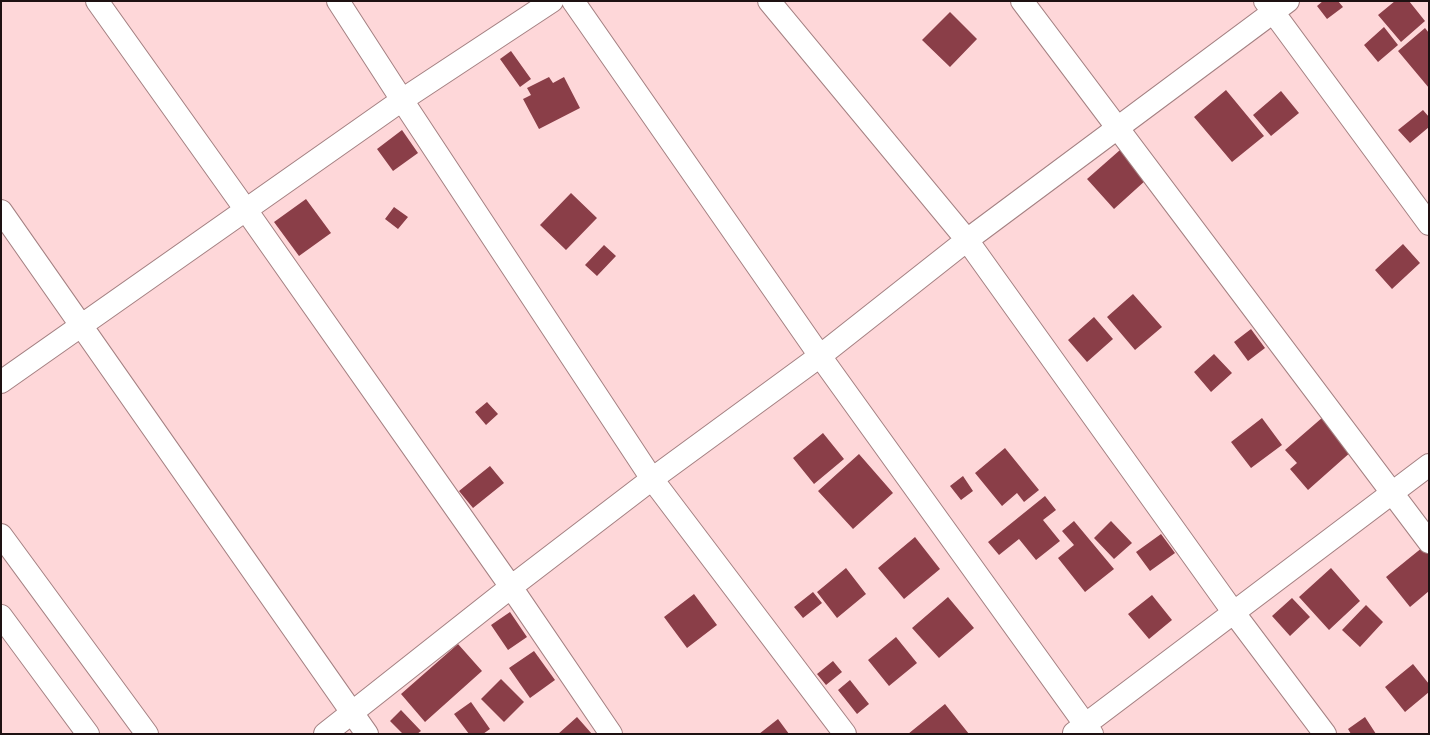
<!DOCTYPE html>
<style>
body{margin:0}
#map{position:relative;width:1430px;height:735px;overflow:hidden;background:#fed7d9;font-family:Raleway,sans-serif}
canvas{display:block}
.frame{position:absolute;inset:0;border:2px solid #1e1112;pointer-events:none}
</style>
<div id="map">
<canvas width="1430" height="735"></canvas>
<div class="frame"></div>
</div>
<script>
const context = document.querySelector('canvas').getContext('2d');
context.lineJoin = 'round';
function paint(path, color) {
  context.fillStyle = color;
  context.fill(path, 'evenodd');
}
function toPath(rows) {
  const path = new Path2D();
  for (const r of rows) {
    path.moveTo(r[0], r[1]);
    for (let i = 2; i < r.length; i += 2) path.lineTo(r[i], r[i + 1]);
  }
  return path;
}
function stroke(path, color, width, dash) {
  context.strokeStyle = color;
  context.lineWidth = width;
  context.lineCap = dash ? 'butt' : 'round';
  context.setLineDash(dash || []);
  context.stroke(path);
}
paint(toPath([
 [1323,1,1338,1,1343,7,1327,19,1317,6],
 [1395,1,1409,1,1425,21,1401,42,1378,15],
 [950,12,977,39,950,67,922,40],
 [1384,27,1398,45,1378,62,1364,45],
 [1425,28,1429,33,1429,88,1398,51],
 [511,51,531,79,520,87,500,59],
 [549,77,553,83,564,77,580,108,539,129,523,99,531,95,527,88],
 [1226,90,1264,136,1232,162,1194,117],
 [1281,91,1299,113,1271,136,1253,115],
 [1423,110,1429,117,1429,127,1410,143,1398,130],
 [402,130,418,153,393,171,377,149],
 [1120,150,1146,180,1114,209,1087,179],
 [571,193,597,218,566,250,540,225],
 [306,199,331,233,299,256,274,222],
 [394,207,408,217,398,229,385,219],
 [1403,244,1420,263,1392,289,1375,270],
 [604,245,616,256,597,276,585,265],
 [1133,294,1162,327,1135,350,1107,317],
 [1094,317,1113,339,1087,362,1068,340],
 [1251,329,1265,348,1248,361,1234,342],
 [1214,354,1232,373,1211,392,1194,372],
 [487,402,498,414,486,425,475,412],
 [1323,417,1352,451,1308,490,1290,469,1297,463,1285,450],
 [1262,418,1282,445,1251,468,1231,442],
 [823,433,844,459,814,484,793,458],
 [1005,448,1039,490,1024,502,1017,493,1002,506,975,473],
 [859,454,893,493,853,529,818,491],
 [490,466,504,483,473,508,459,491],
 [963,476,973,491,961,500,950,486],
 [1045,496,1056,510,1043,520,1060,541,1036,560,1019,539,999,555,988,542],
 [1074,521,1114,569,1085,592,1058,558,1074,545,1062,531],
 [1111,521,1132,543,1114,559,1094,538],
 [1161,534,1175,553,1150,571,1136,552],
 [915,537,940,569,904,599,878,568],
 [1423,547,1429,554,1429,591,1410,607,1386,577],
 [846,568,866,594,837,618,817,592],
 [1331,568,1360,601,1329,630,1299,597],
 [813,592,822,603,803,618,794,607],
 [694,594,717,625,687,648,664,617],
 [1152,595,1172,620,1149,639,1128,614],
 [948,597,974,628,939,658,912,628],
 [1292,598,1310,617,1290,636,1272,616],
 [1366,605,1383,622,1360,647,1342,630],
 [510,612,527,637,508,650,491,625],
 [896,637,917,663,889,686,868,660],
 [458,644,482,671,425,722,401,694],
 [534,651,555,680,530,698,509,668],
 [833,661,842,672,826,685,817,674],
 [1413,664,1429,684,1429,692,1405,712,1385,687],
 [501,679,524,702,504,722,481,699],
 [850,680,869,704,857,714,838,690],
 [471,702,490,729,483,734,469,734,454,714],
 [945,704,969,734,908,734],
 [401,710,421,731,417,734,403,734,390,721],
 [577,717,592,734,558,734],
 [1365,717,1376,734,1351,734,1348,729],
 [778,719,789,734,759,734]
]), '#8a3e48');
const minor = toPath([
 [97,1,246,210,511,587,611,734],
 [338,1,402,100,652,479,845,734],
 [573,1,820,356,1092,734],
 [769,1,967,240,1234,613,1325,734],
 [1022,1,1429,542],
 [1265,1,1429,224],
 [1,211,367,734],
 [1,382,402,100,552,1],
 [1,535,147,734],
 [1074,733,1429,465],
 [325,734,511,587,652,479,820,356,967,240,1288,1]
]);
const trunk = toPath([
 [1,616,88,734]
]);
stroke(minor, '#a48082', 24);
stroke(trunk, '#a48082', 24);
stroke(minor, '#fff', 22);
stroke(trunk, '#fff', 22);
</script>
